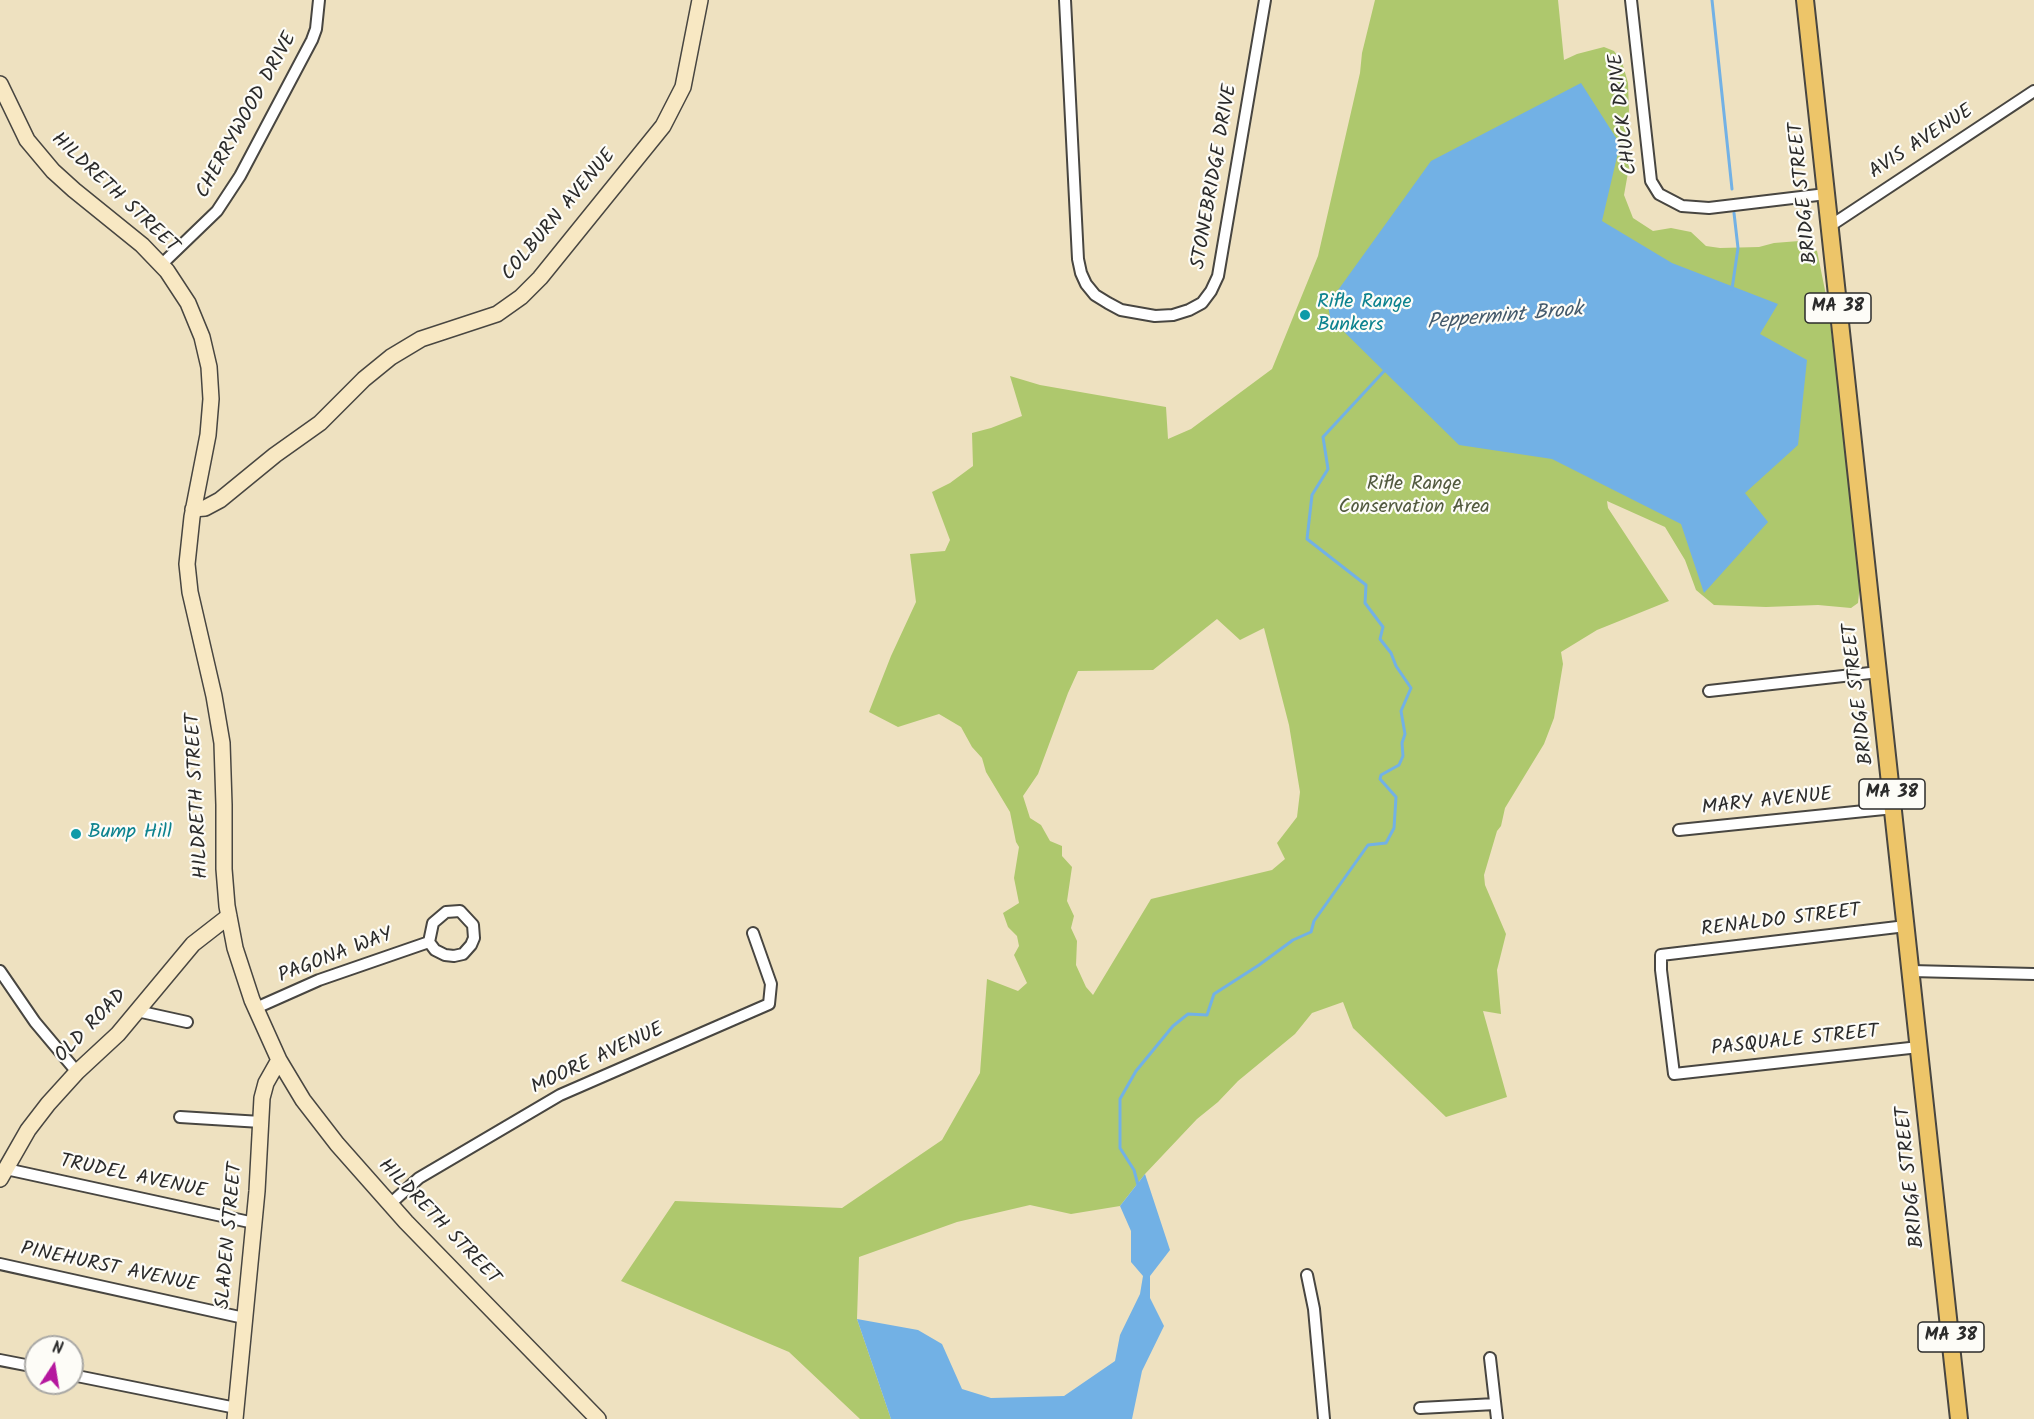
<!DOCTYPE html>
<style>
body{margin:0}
#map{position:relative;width:2034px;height:1419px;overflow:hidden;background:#eee1c0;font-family:Kalam,sans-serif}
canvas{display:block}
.north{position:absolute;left:24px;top:1335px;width:60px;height:60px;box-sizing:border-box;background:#fdfcf7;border:2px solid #a9a8a5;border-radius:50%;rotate:12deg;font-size:16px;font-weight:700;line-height:24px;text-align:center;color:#2b2b2b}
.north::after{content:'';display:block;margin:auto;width:21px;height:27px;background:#b5179e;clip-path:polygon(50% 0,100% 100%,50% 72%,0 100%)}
</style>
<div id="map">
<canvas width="2034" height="1419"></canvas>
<div class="north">N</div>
</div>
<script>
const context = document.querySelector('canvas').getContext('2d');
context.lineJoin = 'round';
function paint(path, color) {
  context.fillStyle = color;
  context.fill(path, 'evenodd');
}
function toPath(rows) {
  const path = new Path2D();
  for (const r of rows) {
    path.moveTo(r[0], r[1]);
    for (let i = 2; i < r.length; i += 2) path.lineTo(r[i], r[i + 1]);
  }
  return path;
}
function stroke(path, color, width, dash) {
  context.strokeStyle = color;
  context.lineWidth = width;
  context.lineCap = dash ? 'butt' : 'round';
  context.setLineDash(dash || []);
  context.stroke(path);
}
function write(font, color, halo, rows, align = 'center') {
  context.font = font + ' Kalam,sans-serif';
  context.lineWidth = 4.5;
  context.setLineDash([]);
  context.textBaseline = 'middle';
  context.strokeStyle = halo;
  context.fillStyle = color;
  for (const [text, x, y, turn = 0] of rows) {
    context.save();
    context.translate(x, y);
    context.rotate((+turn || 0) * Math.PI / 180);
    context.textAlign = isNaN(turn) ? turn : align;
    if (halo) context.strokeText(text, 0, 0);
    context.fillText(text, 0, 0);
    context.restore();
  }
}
paint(toPath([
 [1375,0,1558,0,1564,60,1577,54,1604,47,1614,51,1622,62,1628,83,1629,111,1625,129,1631,156,1624,195,1633,218,1653,231,1671,228,1691,232,1706,246,1720,248,1759,247,1774,243,1799,241,1817,251,1827,300,1842,414,1860,583,1858,603,1851,608,1818,605,1766,607,1714,605,1696,590,1685,560,1665,527,1607,501,1608,508,1669,601,1597,630,1561,652,1563,664,1554,718,1544,744,1505,808,1501,826,1497,831,1484,875,1485,885,1506,934,1497,970,1501,1014,1483,1011,1507,1097,1446,1117,1353,1028,1343,1002,1312,1013,1295,1034,1238,1081,1218,1102,1197,1119,1145,1174,1120,1206,1071,1214,1030,1205,957,1222,859,1257,857,1319,891,1419,860,1419,789,1352,621,1281,675,1201,842,1208,942,1140,980,1073,987,979,1018,991,1027,983,1014,955,1019,946,1017,936,1008,927,1003,913,1019,903,1014,878,1019,847,1016,842,1010,812,986,772,982,758,972,747,961,727,939,714,898,727,869,712,891,656,916,602,910,554,945,551,950,540,932,492,950,483,973,466,972,433,991,428,1022,416,1010,376,1040,385,1166,407,1168,439,1191,429,1272,369,1318,256,1360,73,1362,53],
 [1217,619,1240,640,1264,628,1289,725,1300,792,1297,817,1277,843,1285,859,1272,870,1151,899,1093,995,1086,987,1076,965,1077,941,1071,928,1074,916,1067,901,1072,867,1062,856,1062,846,1050,841,1041,825,1030,818,1023,796,1038,774,1068,693,1078,671,1153,670]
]), '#aec86d');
paint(toPath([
 [1581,83,1620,144,1602,221,1672,263,1778,304,1760,334,1807,360,1798,445,1745,493,1768,522,1704,593,1681,524,1552,459,1459,445,1330,318,1328,304,1431,161],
 [1145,1174,1170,1250,1150,1276,1150,1298,1164,1326,1142,1371,1132,1419,891,1419,857,1319,918,1330,942,1344,962,1389,991,1398,1064,1396,1115,1361,1120,1335,1140,1294,1143,1276,1131,1262,1131,1231,1120,1206]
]), '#72b1e5');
stroke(toPath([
 [1712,0,1732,189],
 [1732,289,1738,248,1734,213],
 [1138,1185,1134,1170,1120,1148,1120,1099,1136,1071,1173,1026,1188,1014,1207,1015,1214,994,1259,965,1293,940,1311,932,1314,921,1368,845,1386,843,1394,828,1396,797,1380,779,1381,775,1399,765,1403,756,1402,743,1405,734,1401,711,1411,688,1396,666,1391,653,1380,639,1383,627,1365,603,1366,585,1307,539,1312,495,1328,469,1323,437,1386,369]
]), '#72b1e5', 3);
const street = toPath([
 [1065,0,1078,259,1081,273,1086,284,1095,295,1108,303,1121,310,1155,316,1173,315,1189,310,1202,303,1211,291,1218,276,1265,0],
 [1631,0,1651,181,1659,194,1682,206,1709,208,1826,194],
 [1830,226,2034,91],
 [161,265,217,211,240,176,312,40,316,29,319,0],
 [1709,691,1879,672],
 [1679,830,1894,808],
 [1906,926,1661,955,1661,970,1674,1074,1919,1047],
 [0,971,35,1022,77,1072],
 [1911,971,2034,974],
 [256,1008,319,980,429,942,433,923,446,912,460,911,473,925,474,938,471,945,463,954,454,956,445,955,435,950,429,942],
 [137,1011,187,1022],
 [180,1117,261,1122],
 [6,1169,254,1223],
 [390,1204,419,1178,560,1095,769,1004,771,984,753,933],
 [0,1264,244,1318],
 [1307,1275,1314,1309,1324,1419],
 [1490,1358,1497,1419],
 [0,1360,36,1367],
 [72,1375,236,1408],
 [1420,1408,1495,1404]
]);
const secondary = toPath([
 [0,84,27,140,53,171,74,190,142,245,167,271,188,303,202,337,209,367,211,399,208,435,192,517,187,564,190,592,214,696,222,743,224,805,224,869,227,906,235,948,252,1000,279,1060,303,1100,337,1144,406,1222,598,1419],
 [193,509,205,508,220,500,275,455,320,423,364,379,391,357,421,339,497,314,521,297,540,278,663,126,683,87,700,0],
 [0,1179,28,1130,48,1104,77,1072,118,1034,193,944,229,916],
 [235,1419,257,1191,262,1098,266,1083,279,1060]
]);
const primary = toPath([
 [1805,0,1959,1419]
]);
stroke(street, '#484641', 14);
stroke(secondary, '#484641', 18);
stroke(primary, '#484641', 20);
stroke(street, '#fff', 10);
stroke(secondary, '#f8e8c3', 15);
stroke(primary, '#edc569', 16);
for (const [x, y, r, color] of [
 [1305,315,6,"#0f9aa8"],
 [76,834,6,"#0f9aa8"]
]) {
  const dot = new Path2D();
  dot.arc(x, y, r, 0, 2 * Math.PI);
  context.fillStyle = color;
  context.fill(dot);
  stroke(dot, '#fdfcf7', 2);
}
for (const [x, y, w] of [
 [1838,308,66],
 [1892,794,66],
 [1951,1337,66]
]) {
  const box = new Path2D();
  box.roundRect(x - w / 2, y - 15, w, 30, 4.5);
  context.fillStyle = '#fdfcf7';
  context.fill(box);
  stroke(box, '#2b2b2b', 1.5);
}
write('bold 18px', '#2b2b2b', null, [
 ["MA 38",1838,308],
 ["MA 38",1892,794],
 ["MA 38",1951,1337]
]);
write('20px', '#2b2b2b', '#fdfcf7', [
 ["CHUCK DRIVE",1625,114,-97],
 ["CHERRYWOOD DRIVE",248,116,-61],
 ["AVIS AVENUE",1922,143,-33],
 ["STONEBRIDGE DRIVE",1216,177,-80],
 ["BRIDGE STREET",1805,193,-96],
 ["HILDRETH STREET",114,194,43],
 ["COLBURN AVENUE",560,216,-50],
 ["BRIDGE STREET",1860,694,-97],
 ["HILDRETH STREET",199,796,-93],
 ["MARY AVENUE",1767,803,-6],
 ["RENALDO STREET",1781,922,-7],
 ["PAGONA WAY",336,957,-21],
 ["OLD ROAD",92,1027,-46],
 ["PASQUALE STREET",1795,1042,-6],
 ["MOORE AVENUE",598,1060,-25],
 ["BRIDGE STREET",1912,1177,-96],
 ["TRUDEL AVENUE",133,1178,12],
 ["HILDRETH STREET",438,1223,46],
 ["SLADEN STREET",231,1236,-85],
 ["PINEHURST AVENUE",109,1269,12]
]);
write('20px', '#0d838f', '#fdfcf7', [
 ["Rifle Range",1317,304],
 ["Bunkers",1317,327],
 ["Bump Hill",88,834]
], 'left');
write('20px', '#525a3f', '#fdfcf7', [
 ["Rifle Range",1414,486],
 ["Conservation Area",1414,509]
]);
write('italic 21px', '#445a6c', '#fdfcf7', [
 ["Peppermint Brook",1505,318,-5]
]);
</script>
